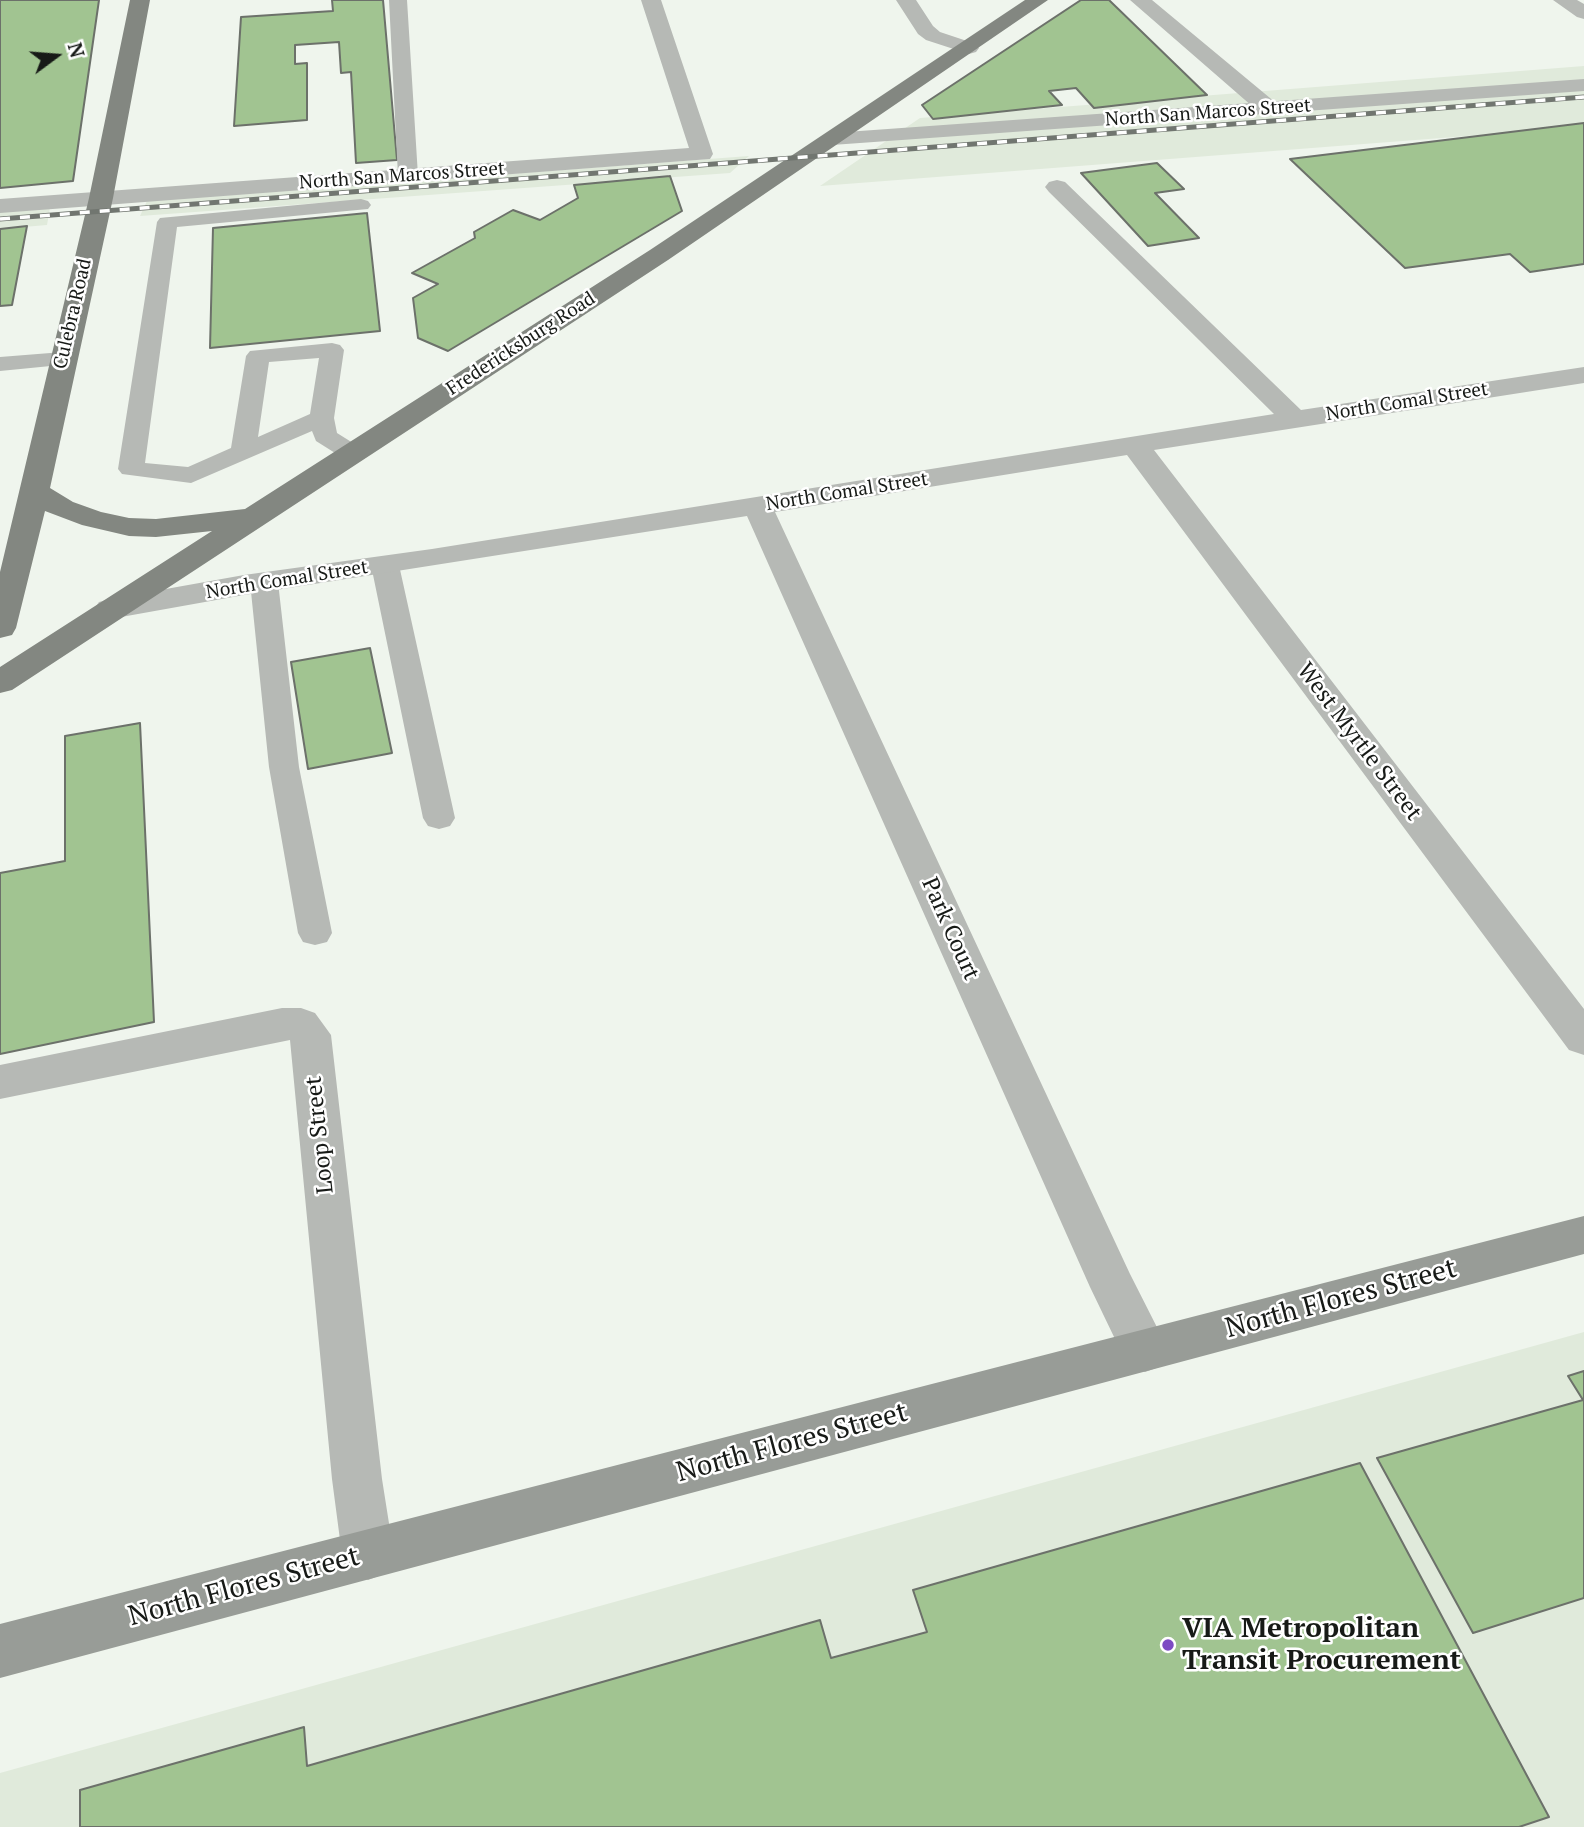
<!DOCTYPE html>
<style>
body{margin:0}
#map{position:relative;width:1584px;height:1827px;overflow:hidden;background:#eff5ed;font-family:"PT Serif",serif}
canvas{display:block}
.north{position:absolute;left:21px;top:21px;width:70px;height:70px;-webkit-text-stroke:5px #fff;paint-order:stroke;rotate:74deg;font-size:19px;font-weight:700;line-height:28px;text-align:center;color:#171a17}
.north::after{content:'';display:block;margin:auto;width:24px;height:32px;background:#171a17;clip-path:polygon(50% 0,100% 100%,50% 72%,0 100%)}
</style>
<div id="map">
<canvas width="1584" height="1827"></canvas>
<div class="north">N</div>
</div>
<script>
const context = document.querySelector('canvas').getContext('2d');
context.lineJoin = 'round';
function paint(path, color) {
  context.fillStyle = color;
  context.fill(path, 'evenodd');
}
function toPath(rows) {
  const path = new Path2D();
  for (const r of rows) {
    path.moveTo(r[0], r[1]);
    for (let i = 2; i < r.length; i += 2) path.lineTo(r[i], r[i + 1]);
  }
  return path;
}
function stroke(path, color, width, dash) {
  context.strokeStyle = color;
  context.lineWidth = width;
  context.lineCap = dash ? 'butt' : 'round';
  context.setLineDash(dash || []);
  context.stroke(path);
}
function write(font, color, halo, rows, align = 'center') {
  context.font = font + ' "PT Serif",serif';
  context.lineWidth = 5;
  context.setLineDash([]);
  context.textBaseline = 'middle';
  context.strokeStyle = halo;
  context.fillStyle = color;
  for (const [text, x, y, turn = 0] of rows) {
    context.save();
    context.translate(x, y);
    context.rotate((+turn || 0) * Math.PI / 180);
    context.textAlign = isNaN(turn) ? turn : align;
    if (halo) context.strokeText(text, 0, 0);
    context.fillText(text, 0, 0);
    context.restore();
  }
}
paint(toPath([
 [1584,66,1584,127,820,186,920,118],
 [749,156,730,173,140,216,147,201],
 [50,208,47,225,0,229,0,212],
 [1584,1332,1584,1827,0,1827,0,1773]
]), '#e0eadb');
const building = toPath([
 [0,0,99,0,73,181,0,188,0,0],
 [332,0,383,0,397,160,356,163,351,72,341,73,339,42,295,45,295,64,307,63,307,120,234,126,241,17,333,11,332,0],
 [1081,0,1109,0,1207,95,1094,108,1076,88,1049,91,1062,105,933,119,922,105,1081,0],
 [1584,123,1584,264,1530,272,1510,254,1405,268,1290,159,1584,123],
 [1157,163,1184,189,1155,193,1199,238,1148,246,1081,173,1157,163],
 [670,176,682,211,448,351,418,338,413,298,438,284,412,273,475,238,474,232,513,210,540,220,578,198,574,185,670,176],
 [367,213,380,331,210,348,213,228,367,213],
 [27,226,12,305,0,306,0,229,27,226],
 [370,648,392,753,308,769,291,662,370,648],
 [140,723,154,1022,0,1054,0,873,65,861,65,736,140,723],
 [1584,1371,1584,1598,1473,1633,1377,1458,1583,1400,1568,1376,1584,1371],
 [1360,1463,1549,1817,1519,1827,80,1827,80,1790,304,1727,307,1766,820,1620,831,1658,927,1632,913,1590,1360,1463]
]);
paint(building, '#a1c491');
stroke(building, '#6c716a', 2);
paint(toPath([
 [389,0,407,0,418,176,415,180,408,182,401,180,398,176,389,0],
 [1584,79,1584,91,832,145,822,139,832,133,1584,79],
 [361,199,368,201,371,205,368,209,177,227,145,463,188,467,231,448,246,356,250,351,332,343,340,345,344,350,334,418,337,433,361,448,365,453,361,458,352,461,343,458,316,441,312,431,191,483,122,474,118,469,157,222,160,218,361,199],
 [319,358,310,414,258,437,269,362,319,358],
 [63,352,71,354,75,359,71,364,0,371,0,357,63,352],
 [385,557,395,559,399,565,455,818,450,826,439,829,428,826,423,818,371,565,375,559,385,557],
 [264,574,274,576,278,582,299,767,332,933,327,942,315,945,303,942,298,933,269,767,250,582,254,576,264,574]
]), '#b6b9b5');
paint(toPath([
 [641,0,661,0,713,154,710,159,0,213,0,199,689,148,641,0],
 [896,0,916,0,933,26,940,32,976,44,979,48,976,52,969,54,926,40,918,34,896,0],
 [1130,0,1152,0,1276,103,1279,108,1276,113,1260,113,1130,0],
 [1553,0,1577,0,1584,4,1584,19,1577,17,1553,0],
 [1057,180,1065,182,1301,410,1584,367,1584,383,1154,450,1584,1009,1584,1055,1569,1050,1127,455,775,512,1130,1274,1169,1351,1162,1366,1145,1372,1128,1366,1090,1287,747,516,244,595,110,619,99,616,94,609,99,602,110,599,244,575,432,549,1274,414,1049,192,1045,187,1049,182,1057,180],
 [282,1008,301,1008,315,1013,331,1035,382,1479,394,1555,386,1573,368,1580,350,1573,342,1555,332,1479,290,1040,0,1099,0,1065,282,1008]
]), '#b6b9b5');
paint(toPath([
 [1584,1216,1584,1254,0,1678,0,1624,1584,1216]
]), '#989c97');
paint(toPath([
 [130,0,150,0,113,198,50,488,73,502,101,512,129,518,156,519,245,509,650,250,1025,0,1048,0,668,260,12,690,0,693,0,667,212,531,156,537,129,536,82,525,45,511,16,628,12,635,0,638,0,572,89,198,130,0]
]), '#838781');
const rail = toPath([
 [0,219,1584,97]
]);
stroke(rail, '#717670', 5);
stroke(rail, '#fff', 3.5, [10]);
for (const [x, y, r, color] of [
 [1168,1645,7,"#7d4bc3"]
]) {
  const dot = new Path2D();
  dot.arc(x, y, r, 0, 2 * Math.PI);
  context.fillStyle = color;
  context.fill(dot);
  stroke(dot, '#fff', 2.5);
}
write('19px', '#171a17', '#fff', [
 ["North San Marcos Street",1208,113,-4],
 ["North San Marcos Street",402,176,-4],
 ["Culebra Road",73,314,-77],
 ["Fredericksburg Road",521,344,-33],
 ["North Comal Street",1407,402,-9],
 ["North Comal Street",847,492,-9],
 ["North Comal Street",287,580,-9]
]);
write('23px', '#171a17', '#fff', [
 ["West Myrtle Street",1359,742,53],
 ["Park Court",950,929,66],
 ["Loop Street",320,1135,-96]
]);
write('28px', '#171a17', '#fff', [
 ["North Flores Street",1341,1299,-15],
 ["North Flores Street",792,1443,-15],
 ["North Flores Street",244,1587,-15]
]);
write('bold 28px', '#171a17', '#fff', [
 ["VIA Metropolitan",1182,1629],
 ["Transit Procurement",1182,1661]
], 'left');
</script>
